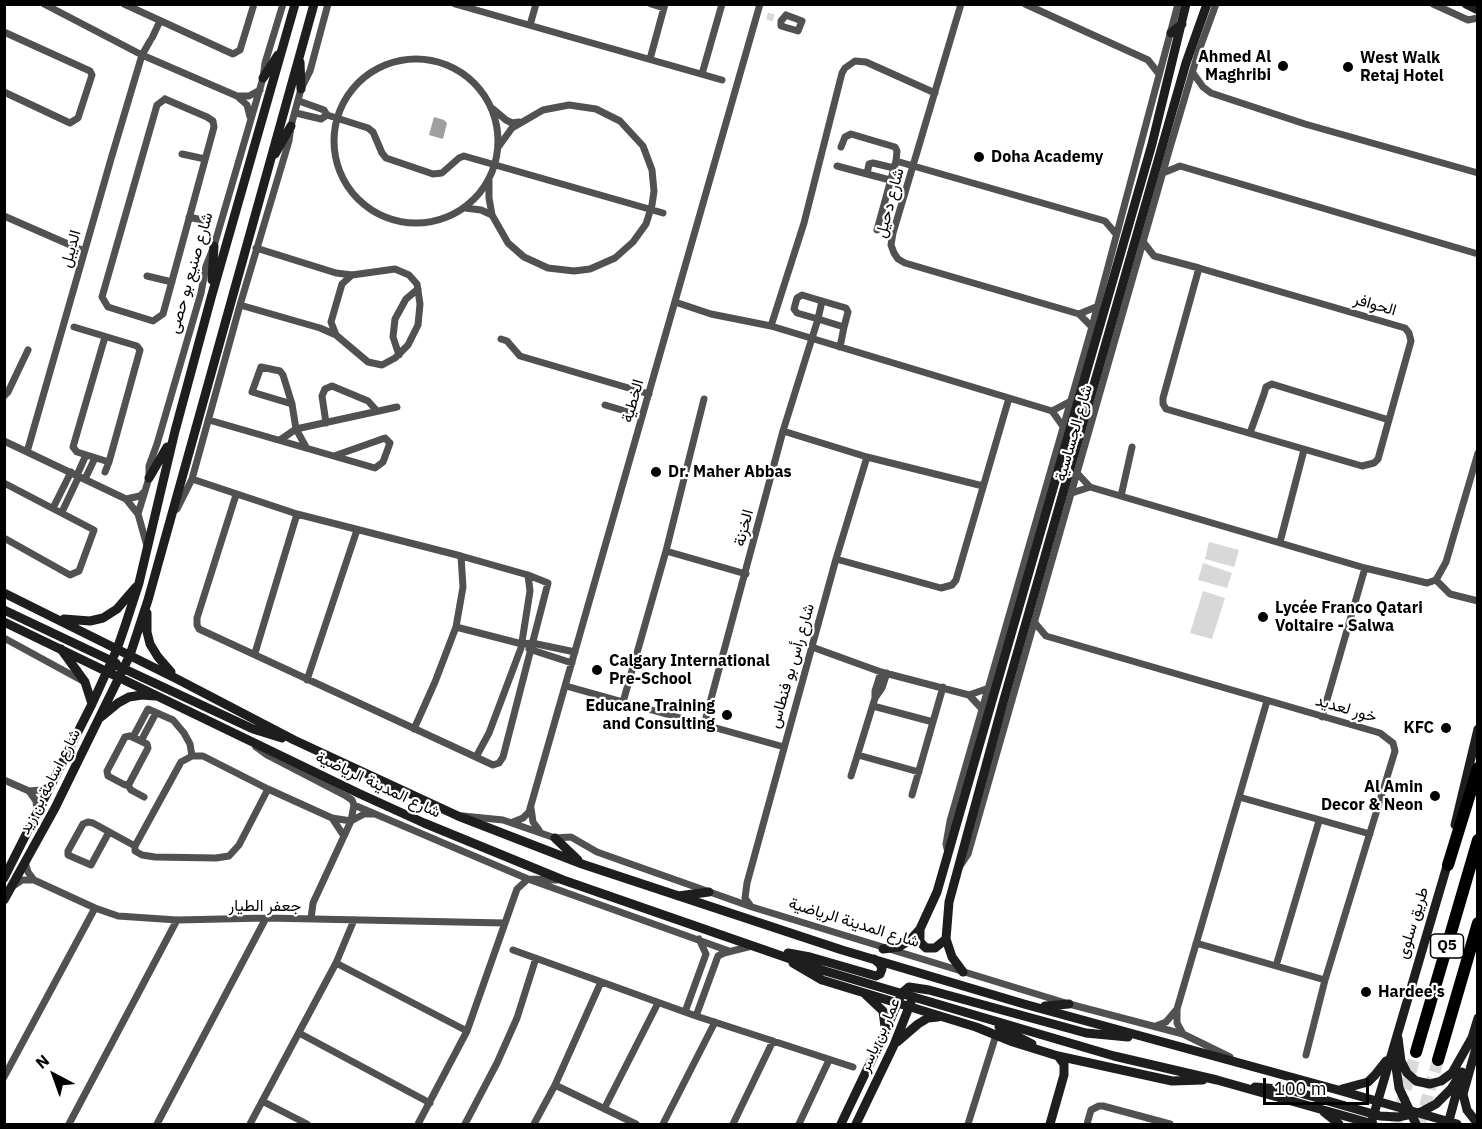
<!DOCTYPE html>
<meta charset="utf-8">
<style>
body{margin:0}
#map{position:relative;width:1482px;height:1129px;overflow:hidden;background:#fff;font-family:"IBM Plex Sans",sans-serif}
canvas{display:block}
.frame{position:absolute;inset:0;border:6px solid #000;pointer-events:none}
.north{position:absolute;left:24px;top:1045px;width:60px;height:60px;-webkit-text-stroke:4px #fff;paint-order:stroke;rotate:319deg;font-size:16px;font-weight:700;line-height:24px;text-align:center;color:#000}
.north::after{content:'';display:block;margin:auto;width:21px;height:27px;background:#000;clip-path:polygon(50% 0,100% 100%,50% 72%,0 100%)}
.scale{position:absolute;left:1263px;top:1078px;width:106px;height:27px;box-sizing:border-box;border:3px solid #000;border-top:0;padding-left:8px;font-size:18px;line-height:21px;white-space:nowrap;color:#000;-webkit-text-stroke:4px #fff;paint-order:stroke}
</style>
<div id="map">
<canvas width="1482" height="1129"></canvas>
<div class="frame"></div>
<div class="north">N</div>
<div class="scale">100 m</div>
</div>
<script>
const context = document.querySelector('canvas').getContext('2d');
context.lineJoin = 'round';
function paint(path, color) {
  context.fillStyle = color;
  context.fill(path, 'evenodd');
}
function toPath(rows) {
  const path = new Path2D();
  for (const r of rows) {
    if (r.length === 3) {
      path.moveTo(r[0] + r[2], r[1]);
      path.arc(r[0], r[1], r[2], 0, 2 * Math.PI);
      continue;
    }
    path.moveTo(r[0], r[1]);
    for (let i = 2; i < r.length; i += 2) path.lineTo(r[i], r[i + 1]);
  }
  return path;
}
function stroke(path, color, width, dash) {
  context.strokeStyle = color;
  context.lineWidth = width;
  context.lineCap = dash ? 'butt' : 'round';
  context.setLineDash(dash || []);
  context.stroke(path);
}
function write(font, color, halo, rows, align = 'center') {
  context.font = font + ' "IBM Plex Sans",Vazirmatn,sans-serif';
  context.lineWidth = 4.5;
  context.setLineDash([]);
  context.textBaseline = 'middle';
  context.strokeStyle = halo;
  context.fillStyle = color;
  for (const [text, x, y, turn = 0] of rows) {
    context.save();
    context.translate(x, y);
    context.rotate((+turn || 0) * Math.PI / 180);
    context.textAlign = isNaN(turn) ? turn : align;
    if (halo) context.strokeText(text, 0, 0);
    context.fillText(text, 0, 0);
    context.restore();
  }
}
paint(toPath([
 [1209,542,1239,550,1234,567,1205,559],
 [1203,563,1232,573,1227,588,1198,580],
 [1203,591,1225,598,1212,639,1190,633]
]), '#d8d8d8');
paint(toPath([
 [434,117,444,120,447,123,443,139,429,135]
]), '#9f9f9f');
stroke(toPath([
 [767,16,774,18]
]), '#d9d9d9', 7, [7, 3.5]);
stroke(toPath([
 [1396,1124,1416,1052],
 [1420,1124,1438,1060]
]), '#d9d9d9', 12, [12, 6]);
stroke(toPath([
 [44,4,142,55,237,96,247,105,250,117],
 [124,4,233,54,240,50,254,4],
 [455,4,722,80],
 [651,4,664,8],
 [961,4,893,233,891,245,894,253,898,259,905,263,1079,314,1092,327],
 [1025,4,1148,60,1159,74],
 [1433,4,1468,20,1478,18],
 [786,15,802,21,798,31,781,26,781,21,786,15],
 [530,25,536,4],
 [4,32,90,71,92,75,78,118,70,123,4,92],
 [152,38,160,21],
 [416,141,82],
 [650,59,665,4],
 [1193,73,1203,87,1211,93,1305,124,1478,173],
 [702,74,722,4],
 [237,96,249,96,260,90],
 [165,99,207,117,213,121,214,127,163,314,153,321,108,307,102,297,157,105,165,99],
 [299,101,324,110,327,115,368,128,373,132,382,153,386,158,433,174,442,173,459,158,464,156,663,213],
 [493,109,506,120,512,123,519,122],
 [296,113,321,119,327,115],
 [841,147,845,137,851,134,895,147,897,151,896,161,1105,221,1116,234],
 [182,154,205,159],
 [837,166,867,174],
 [1163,173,1180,166,1478,254],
 [890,180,867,174,869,164,873,163,894,168],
 [489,181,489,198,492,215,508,243,524,257,548,268,574,271,590,269,615,258,633,242,646,224,652,205,654,191,652,170,643,146,620,121,596,109,569,105,543,110,512,128,499,146],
 [465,208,481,210,492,215],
 [4,216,84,251],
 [189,217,206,221],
 [877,230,896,161],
 [1144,243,1154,256,1199,268,1405,328,1409,333,1411,341,1378,459,1374,463,1362,466,1166,409,1163,404,1163,398,1199,268],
 [147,276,172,282],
 [822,301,818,319,797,313,794,309,797,298,802,295,822,301,846,308,848,312,844,327],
 [675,302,711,314,771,326,1052,411,1062,425],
 [240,305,320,328,336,335,368,362,382,365,395,358,408,345,418,325,420,304,417,284,409,275,395,269,352,275,336,273,256,248],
 [1079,314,1096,307],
 [771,326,804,223,842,73,845,68,855,61,866,62,935,93],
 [74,327,137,346,140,350,109,462,77,452,73,447,105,337],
 [336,335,331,322,342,284,352,275],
 [501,339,507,341,520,356,649,394],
 [399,355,393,337,395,319,406,299,418,289],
 [4,396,8,392,28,350],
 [292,404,252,392,261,367,280,371,283,375,292,404,296,429,306,447],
 [605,405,642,416],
 [1052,411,1069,402],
 [209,420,375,468,383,462,390,443,385,438,334,456],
 [326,423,322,396,325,389,332,386,368,401,377,411],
 [783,431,867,457,983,486],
 [1250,433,1264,394,1266,387,1272,384,1389,420],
 [280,440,296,429,397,407],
 [4,441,126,499,138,514],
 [27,452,111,159,142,55,150,41],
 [105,472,109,462],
 [1078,474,1090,487],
 [77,475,86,455],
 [85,479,95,458],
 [192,479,297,514,461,556,528,575,548,583,503,757,499,763,493,765,199,629,197,625,197,618,236,495],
 [4,483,94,530,79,571,70,575,4,538],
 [1072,493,1090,487,1365,568,1427,583,1436,580,1446,562,1478,453],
 [1121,496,1132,447],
 [126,499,140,496,145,491],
 [53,508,71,472],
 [177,509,192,479,240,305,289,141,291,126,301,89,310,71,328,4],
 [62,512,79,476],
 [1280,542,1304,450],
 [147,546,138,514,149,478,149,466,157,444,201,293,206,266,214,246,263,78,265,63,283,4],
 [666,551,746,574],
 [836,559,941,588,952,585,956,580,1009,398],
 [1436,580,1450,594,1478,601],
 [1035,623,1046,636,1380,733,1393,743,1395,751,1325,980,1306,1055],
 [456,627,522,644,532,643,575,652],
 [4,638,81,680],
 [812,647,881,672,969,695,983,710],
 [529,649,572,663],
 [255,653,297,514],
 [307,680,357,530],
 [566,686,784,747],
 [969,695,989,688],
 [875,698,882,688,887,673],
 [623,702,666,551,704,399],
 [873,706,933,722],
 [1322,717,1365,568],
 [704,725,783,431,818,319,844,327,840,347],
 [414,729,435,682,456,627,463,587,461,556],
 [130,736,147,744,148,748,129,784,125,785,108,776,107,771,125,737,130,736],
 [133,737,148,709,173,720,184,733,190,744,192,756],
 [141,741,156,713],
 [256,747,267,755,346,796,352,800,354,805,351,821,313,903,311,919],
 [858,755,919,772],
 [476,757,489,733,521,648,530,591,528,575],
 [851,776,875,698,875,691,881,672],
 [4,780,29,791,36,801,37,812],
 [128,785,131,790,144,797],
 [268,789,239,845,229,856,216,858,155,857,142,855,135,851,135,846,181,762,192,756,203,756,268,789,332,818,351,821,364,814,373,814],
 [29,791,41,790,50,786],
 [912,795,943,687],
 [1239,797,1370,834],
 [354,805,528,879,729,951],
 [531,808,533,822,539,830],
 [463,816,503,820,555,838,571,837,597,852,752,907,1069,1004,1183,1034,1230,1057],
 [332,818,344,836],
 [513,822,523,818,529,812,760,4],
 [109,832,91,865,68,855,68,851,83,824,88,822,93,823,135,846],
 [948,853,946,844,950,821,1092,327,1178,4],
 [25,862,28,872,34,880],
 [960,866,968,854,1169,151,1198,53,1216,4],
 [13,886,22,880,34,880,95,908,118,916,177,920,266,918,505,923],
 [750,905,745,898,747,883,836,559,867,457],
 [1196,943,1325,980],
 [513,950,696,1016,853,1067],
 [336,963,467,1031],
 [1276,966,1319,821],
 [685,1012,706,954,699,939],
 [696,1016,718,956,724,953,752,946],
 [1156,1026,1166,1022,1177,1009],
 [299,1033,430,1103],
 [1183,1034,1177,1023,1177,1009,1267,701],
 [4,1077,95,908],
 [555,1085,636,1124],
 [262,1101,307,1124],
 [604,1109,658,1003],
 [69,1124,177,920],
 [157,1124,266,918],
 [250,1124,336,963,354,920],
 [418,1124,467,1031,517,889,528,879,557,880],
 [465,1124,497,1063,517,1018,536,958],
 [534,1124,555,1085,601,982],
 [663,1124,715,1022],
 [733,1124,773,1041],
 [799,1124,829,1060],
 [968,1124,996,1035],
 [1087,1124,1091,1110,1099,1106,1103,1106,1170,1124]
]), '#515151', 7);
stroke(toPath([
 [1466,4,1478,10],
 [1171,33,1182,24],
 [300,62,301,89],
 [263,78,278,55],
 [275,154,291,126],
 [212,280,214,246],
 [149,478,167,447],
 [4,593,177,679,294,740,458,816,582,864,842,950,1024,1004,1338,1090,1457,1124],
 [4,610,116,663],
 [147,613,147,632,150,644,158,657,171,672],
 [64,619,90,621,103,618,117,609,136,587],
 [4,622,358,793,424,823,563,880,825,971,1114,1056,1217,1080,1373,1124],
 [61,649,85,682,92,704],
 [107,670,112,666,118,666,253,729,282,738],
 [101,717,118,703,129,697,142,695,155,696],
 [1455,825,1478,729],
 [555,838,578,860],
 [4,878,92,704,117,649,125,626,139,583,175,431,211,298,295,4],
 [678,896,709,892],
 [4,900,55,808,130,655,148,600,314,4],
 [920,929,920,942,926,948,935,948,946,939],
 [883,949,899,947,910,940,920,929,937,892,1152,144,1186,4],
 [788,953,810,957,876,976,880,974,882,969,880,964,874,959],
 [793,963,822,980,976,1027,1013,1042,1058,1056,1172,1081,1203,1080],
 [963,972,952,957,946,939,949,902,1003,703,1186,63,1207,4],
 [866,995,883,1011,885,1027],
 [1045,1006,1069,1004],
 [999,1027,1032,1044],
 [1398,1038,1401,1061,1407,1073,1416,1081,1430,1084,1441,1081,1452,1073,1473,1036],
 [1471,1041,1478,1018],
 [1478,1041,1463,1094,1467,1110,1478,1124],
 [897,1042,918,1024,928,1018,938,1017],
 [1394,1053,1399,1088,1416,1124],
 [1255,1087,1290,1090,1380,1116,1398,1117,1421,1112,1436,1104,1451,1089,1462,1072],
 [1342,1089,1368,1082,1375,1075,1386,1061],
 [1324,1112,1339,1124],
 [841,1124,884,1034,902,993,909,987,929,990,1086,1033,1128,1037],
 [856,1124,894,1045,911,1002],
 [1050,1124,1064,1075,1064,1064,1058,1056],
 [1371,1124,1449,859],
 [1448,1124,1460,1080]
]), '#1e1e1e', 9);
stroke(toPath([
 [1448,865,1478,768],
 [1416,1052,1478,840],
 [1438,1060,1478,923]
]), '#000', 12);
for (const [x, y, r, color] of [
 [1283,66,6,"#000"],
 [1348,67,6,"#000"],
 [979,157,6,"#000"],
 [656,472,6,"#000"],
 [1263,617,6,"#000"],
 [597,670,6,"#000"],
 [727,715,6,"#000"],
 [1446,728,6,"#000"],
 [1435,796,6,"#000"],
 [1366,992,6,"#000"]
]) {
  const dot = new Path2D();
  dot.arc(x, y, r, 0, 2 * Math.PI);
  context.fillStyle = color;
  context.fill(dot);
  stroke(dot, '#fff', 2);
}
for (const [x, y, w] of [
 [1447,946,33]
]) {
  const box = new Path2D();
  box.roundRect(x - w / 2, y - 12, w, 24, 4.5);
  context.fillStyle = '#fff';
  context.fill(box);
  stroke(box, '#000', 1.5);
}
write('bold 15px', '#000', null, [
 ["Q5",1447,946]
]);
write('bold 16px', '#000', '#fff', [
 ["Ahmed Al",1271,57,"right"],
 ["Maghribi",1271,75,"right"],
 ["West Walk",1360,58],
 ["Retaj Hotel",1360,76],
 ["Doha Academy",991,157],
 ["Dr. Maher Abbas",668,472],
 ["Lycée Franco Qatari",1275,608],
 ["Voltaire - Salwa",1275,626],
 ["Calgary International",609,661],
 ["Pre-School",609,679],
 ["Educane Training",715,706,"right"],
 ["and Consulting",715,724,"right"],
 ["KFC",1434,728,"right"],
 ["Al Amin",1423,787,"right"],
 ["Decor & Neon",1423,805,"right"],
 ["Hardee's",1378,992]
], 'left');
write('16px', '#000', '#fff', [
 ["شارع دحيل",890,203,-75],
 ["الديبل",71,249,-74],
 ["شارع صنيع بو حصى",191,273,-74],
 ["الحوافر",1375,305,16],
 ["الخطية",633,401,-74],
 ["شارع الجساسية",1074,433,-74],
 ["الخزنة",744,528,-75],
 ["شارع رأس بو فنطاس",792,666,-74],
 ["خور لعديد",1346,709,16],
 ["شارع اسامة بن زيد",50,782,-63],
 ["شارع المدينة الرياضية",378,785,25],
 ["جعفر الطيار",265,906],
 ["شارع المدينة الرياضية",854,923,17],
 ["طريق سلوى",1413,923,-73],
 ["عمار بن ياسر",880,1035,-66]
]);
</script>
